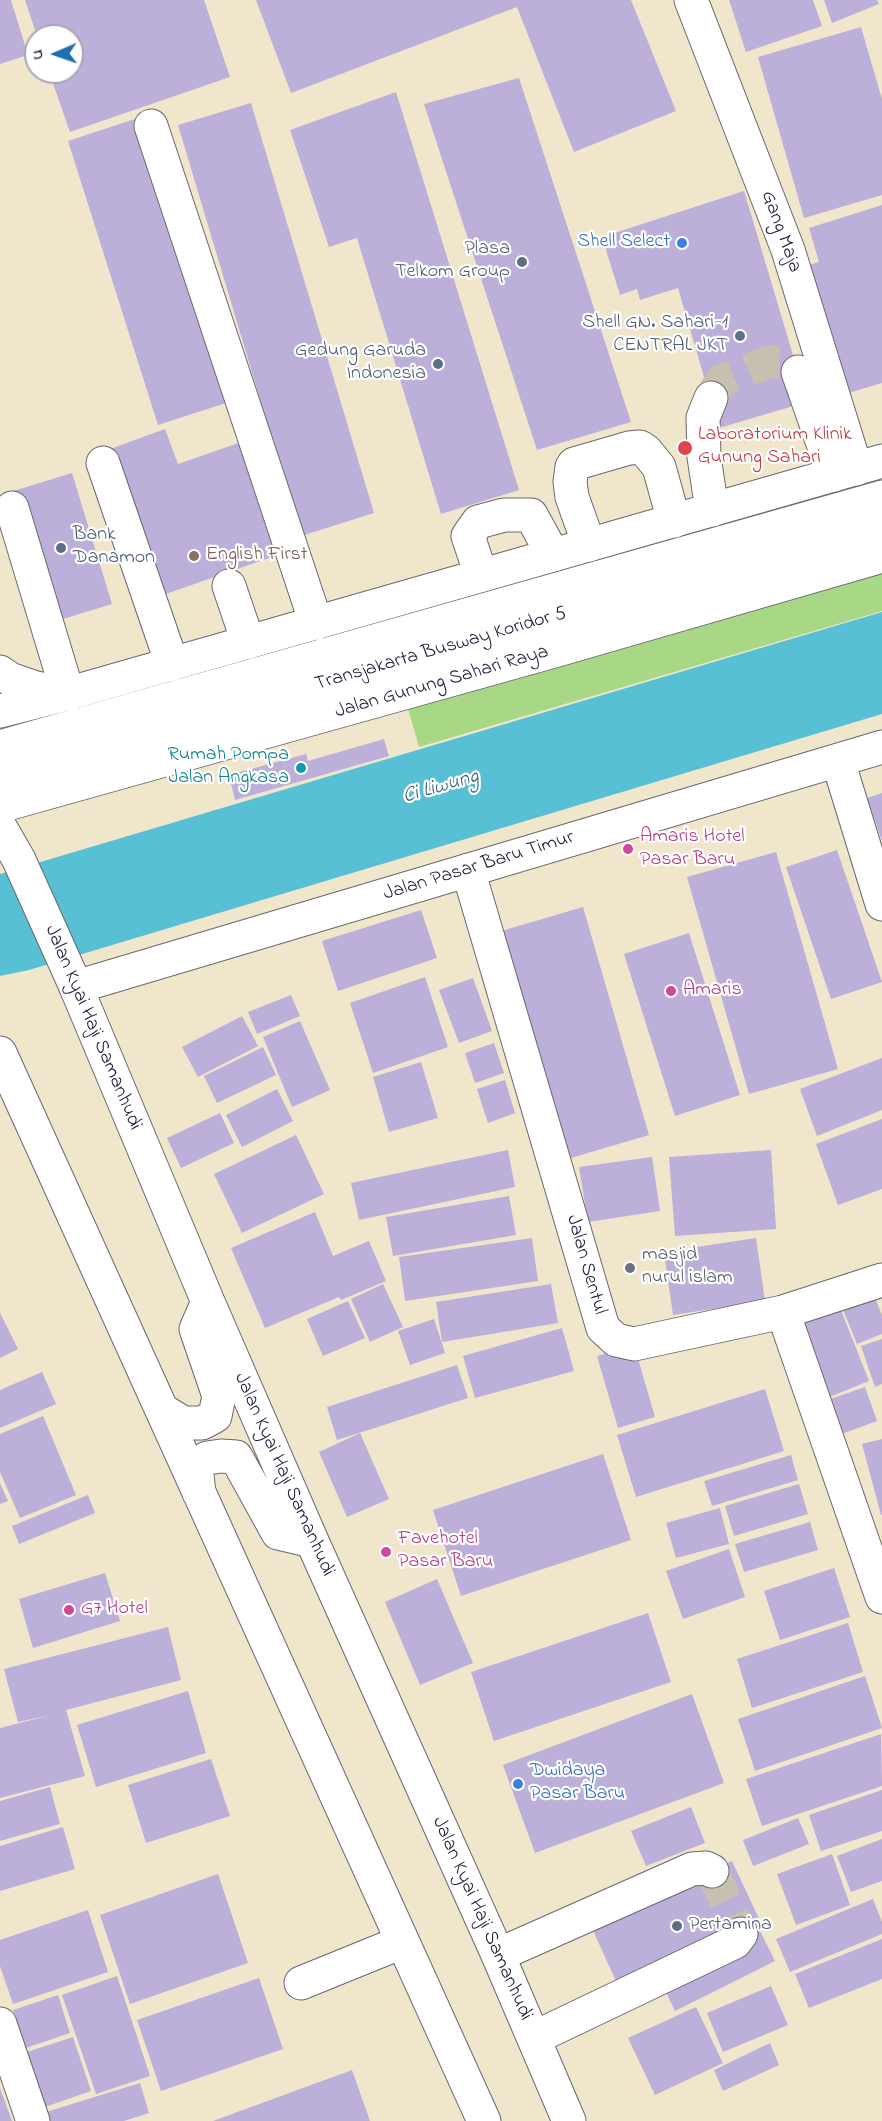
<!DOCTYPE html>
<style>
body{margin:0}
#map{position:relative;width:882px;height:2121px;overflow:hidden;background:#f0e6cc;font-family:"Indie Flower",sans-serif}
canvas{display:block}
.north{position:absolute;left:24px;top:24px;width:60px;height:60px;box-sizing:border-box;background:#fff;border:2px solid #a7a7b1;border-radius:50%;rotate:268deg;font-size:16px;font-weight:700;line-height:24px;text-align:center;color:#22223b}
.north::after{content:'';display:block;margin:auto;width:21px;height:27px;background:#1f6fb2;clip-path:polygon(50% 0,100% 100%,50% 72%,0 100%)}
</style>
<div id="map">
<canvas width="882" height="2121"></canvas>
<div class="north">U</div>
</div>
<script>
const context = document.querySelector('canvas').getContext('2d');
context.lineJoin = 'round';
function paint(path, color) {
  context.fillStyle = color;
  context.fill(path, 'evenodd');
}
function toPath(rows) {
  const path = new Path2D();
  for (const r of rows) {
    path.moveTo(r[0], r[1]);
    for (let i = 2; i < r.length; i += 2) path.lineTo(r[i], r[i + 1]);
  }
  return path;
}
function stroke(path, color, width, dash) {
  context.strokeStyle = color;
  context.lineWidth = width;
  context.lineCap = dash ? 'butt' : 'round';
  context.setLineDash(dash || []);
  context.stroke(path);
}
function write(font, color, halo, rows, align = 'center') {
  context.font = font + ' "Indie Flower",sans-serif';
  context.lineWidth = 4.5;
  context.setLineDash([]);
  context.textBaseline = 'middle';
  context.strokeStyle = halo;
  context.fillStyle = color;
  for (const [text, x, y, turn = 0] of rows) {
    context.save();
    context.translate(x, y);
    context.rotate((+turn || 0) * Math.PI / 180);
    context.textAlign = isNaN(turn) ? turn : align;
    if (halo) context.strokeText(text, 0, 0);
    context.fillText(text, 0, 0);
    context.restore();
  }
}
paint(toPath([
 [882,558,882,611,419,747,404,694]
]), '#a8d886');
paint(toPath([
 [882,612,882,714,29,970,0,976,0,874]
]), '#57c0d4');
paint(toPath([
 [0,0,11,0,28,55,0,64],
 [25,0,204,0,230,77,70,132,49,72,72,72,72,36,37,36],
 [256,0,631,0,676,111,574,152,517,7,291,93],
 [729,0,813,0,822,26,746,52],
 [824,0,877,0,879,4,832,23],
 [861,27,882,99,882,195,804,218,758,57],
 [519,78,631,422,537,450,424,104],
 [396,92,519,490,441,514,357,238,329,247,290,130],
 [251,103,374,513,301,536,178,125],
 [138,118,229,402,158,425,68,141],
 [744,191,807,402,719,428,678,288,640,300,637,289,620,295,602,237],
 [882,205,882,383,849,393,809,265,819,262,809,228],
 [165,429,178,464,247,440,286,552,160,596,110,449],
 [72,473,112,604,50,623,10,492],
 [384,739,389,756,235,800,229,775,306,754,308,761],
 [882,793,882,841,867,798],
 [837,850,882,982,831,999,786,867],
 [776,852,838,1069,749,1094,687,877],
 [583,907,649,1135,564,1160,498,932],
 [421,910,437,958,338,991,322,941],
 [689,933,740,1095,675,1116,624,954],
 [425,977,448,1047,373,1073,350,1003],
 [473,978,492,1031,459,1043,439,990],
 [291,995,300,1016,257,1034,248,1012],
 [242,1016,258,1046,198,1077,182,1047],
 [300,1021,330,1090,292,1107,263,1037],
 [494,1043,504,1073,475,1083,465,1053],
 [263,1047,276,1075,217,1103,204,1076],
 [882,1058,882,1110,817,1136,800,1089],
 [421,1062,438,1118,389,1132,373,1077],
 [505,1080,515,1113,488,1123,477,1089],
 [277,1089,293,1121,242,1147,226,1115],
 [220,1113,234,1143,181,1168,167,1138],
 [882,1119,882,1189,838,1205,816,1144],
 [296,1135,324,1194,242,1233,214,1174],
 [508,1150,515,1187,359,1220,351,1183],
 [771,1150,776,1229,675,1236,669,1157],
 [652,1157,660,1211,588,1222,579,1167],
 [509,1196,516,1235,393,1256,386,1217],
 [315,1212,333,1256,369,1241,386,1281,341,1300,339,1297,265,1328,231,1248],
 [532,1238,538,1281,405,1301,399,1257],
 [756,1238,765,1301,673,1315,664,1252],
 [383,1284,403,1327,370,1342,351,1299],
 [551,1284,558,1323,442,1342,436,1302],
 [873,1293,882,1315,882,1334,857,1344,841,1305],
 [837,1300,869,1381,827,1398,794,1318],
 [348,1301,365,1338,323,1356,307,1319],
 [0,1313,18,1349,0,1358],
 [434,1319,445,1353,410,1365,398,1331],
 [562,1328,574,1371,475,1398,463,1356],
 [882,1339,882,1384,875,1387,861,1346],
 [634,1345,655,1417,618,1428,597,1356],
 [457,1365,468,1398,337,1440,327,1407],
 [42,1372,56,1404,0,1428,0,1390],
 [865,1387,877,1421,831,1438,819,1403],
 [765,1389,784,1451,636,1497,617,1435],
 [43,1416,76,1495,20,1518,0,1472,0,1434],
 [360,1433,389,1499,347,1517,319,1452],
 [882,1439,882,1515,881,1515,862,1444],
 [603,1454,631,1540,461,1596,433,1510],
 [791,1455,798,1480,712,1506,704,1481],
 [0,1483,8,1501,0,1504],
 [799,1484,808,1514,734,1536,725,1506],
 [88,1495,95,1513,19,1544,12,1526],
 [720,1508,729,1544,676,1558,666,1523],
 [810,1522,818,1550,744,1572,735,1544],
 [729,1549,745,1597,683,1619,666,1571],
 [834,1568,850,1617,780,1640,764,1591],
 [105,1573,120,1621,33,1648,19,1599],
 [437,1579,473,1663,420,1685,385,1602],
 [648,1613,671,1682,494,1741,471,1672],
 [848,1623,863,1672,752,1708,737,1659],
 [168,1627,181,1680,66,1710,85,1776,0,1798,0,1728,51,1715,18,1722,4,1669],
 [865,1676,882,1728,755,1771,738,1719],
 [188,1691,206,1753,96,1787,77,1725],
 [692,1694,724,1783,535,1853,503,1765],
 [881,1734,882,1786,762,1826,746,1779],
 [211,1759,230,1816,146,1843,128,1785],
 [50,1787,60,1824,0,1841,0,1801],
 [882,1790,882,1831,821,1851,809,1815],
 [691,1807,705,1843,646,1866,631,1831],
 [798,1818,809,1844,753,1866,743,1840],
 [63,1827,75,1869,0,1891,0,1846],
 [882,1839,882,1881,851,1892,837,1856],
 [832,1854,850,1905,796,1925,777,1874],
 [732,1861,762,1925,620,1990,591,1926],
 [218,1874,248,1963,130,2004,100,1915],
 [873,1899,882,1922,882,1934,790,1972,776,1939],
 [88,1910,108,1972,13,2004,0,1966,0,1940],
 [760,1931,775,1961,675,2011,661,1982],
 [882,1939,882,1979,809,2008,795,1974],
 [117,1976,150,2076,96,2094,62,1995],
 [259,1978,283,2049,161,2091,137,2020],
 [771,1986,788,2025,723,2052,707,2013],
 [58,1995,70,2033,26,2048,13,2010],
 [696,2007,723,2063,655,2095,628,2038],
 [73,2037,91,2091,45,2107,27,2052],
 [770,2043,779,2065,723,2091,714,2070],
 [352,2070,370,2121,213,2121],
 [140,2083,149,2113,124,2121,49,2121,46,2112],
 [0,2088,12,2121,0,2121]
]), '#bcafda');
stroke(toPath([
 [711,398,721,381,768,362,789,362,798,372],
 [712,1871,741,1934]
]), '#c7bfaf', 33, [33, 16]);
const minor = toPath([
 [691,0,788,250,856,469],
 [151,126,316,623],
 [798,372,834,475],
 [711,398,703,418,704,457,712,510],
 [103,463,172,664],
 [12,508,68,694],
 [589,545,572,497,570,482,572,467,574,464,629,448,640,447,646,451,659,467,674,521],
 [481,575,468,536,478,522,504,515,531,515,553,555],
 [229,586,248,642],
 [0,747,882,497],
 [838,761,882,904],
 [0,776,882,524],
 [468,870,603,1328,616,1340,634,1344,783,1312,882,1280],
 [76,987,882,747],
 [783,1312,882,1597],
 [498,1955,692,1869,706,1868,712,1871],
 [301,1983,402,1942],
 [0,2024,33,2121],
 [534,2038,735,1942,741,1934]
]);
const major = toPath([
 [0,672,10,679,36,688,63,693],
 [0,711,63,695,882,461],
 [0,806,554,651,882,556],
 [0,827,19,860,76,987,208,1302,312,1541,498,1955,569,2121],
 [0,1053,484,2121],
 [162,1410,183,1423,202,1423,215,1416,219,1396,196,1329,206,1306],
 [199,1493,196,1467,207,1458,221,1456,236,1457,278,1533,312,1541]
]);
stroke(minor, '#6a676e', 35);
stroke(major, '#6a676e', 35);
stroke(minor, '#fff', 33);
stroke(major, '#fff', 33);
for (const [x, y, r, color] of [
 [682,243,6,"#3f7fe0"],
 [522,262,6,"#5c6f8a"],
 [740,336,6,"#5c6f8a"],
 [438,364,6,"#5c6f8a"],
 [685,448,8,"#e0444e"],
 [61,548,6,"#5c6f8a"],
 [194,556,6,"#8d6e63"],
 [301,768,6,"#0f9aa8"],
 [628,849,6,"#d1479c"],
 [671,991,6,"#d1479c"],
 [630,1268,6,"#6b7280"],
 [386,1552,6,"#d1479c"],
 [69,1610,6,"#d1479c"],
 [518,1784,6,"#3f7fe0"],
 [677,1926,6,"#5c6f8a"]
]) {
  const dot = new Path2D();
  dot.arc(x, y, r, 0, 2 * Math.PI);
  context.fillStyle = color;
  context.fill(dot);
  stroke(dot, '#fff', 2);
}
write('20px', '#22223b', '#fff', [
 ["Gang Maja",780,232,70],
 ["Transjakarta Busway Koridor 5",441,650,-16],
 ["Jalan Gunung Sahari Raya",442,683,-16],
 ["Jalan Pasar Baru Timur",479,867,-17],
 ["Jalan Kyai Haji Samanhudi",92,1028,67],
 ["Jalan Sentul",585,1265,74],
 ["Jalan Kyai Haji Samanhudi",283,1475,66],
 ["Jalan Kyai Haji Samanhudi",481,1919,66]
]);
write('20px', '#366cbe', '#fff', [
 ["Shell Select",670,243],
 ["Dwidaya",530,1772,"left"],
 ["Pasar Baru",530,1795,"left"]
], 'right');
write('20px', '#4e5e75', '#fff', [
 ["Plasa",510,250],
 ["Telkom Group",510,273],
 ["Shell GN. Sahari-1",728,324],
 ["CENTRAL JKT",728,347],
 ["Gedung Garuda",426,352],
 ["Indonesia",426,375],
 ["Bank",73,536,"left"],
 ["Danamon",73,559,"left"],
 ["Pertamina",689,1926,"left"]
], 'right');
write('20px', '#be3a42', '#fff', [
 ["Laboratorium Klinik",698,436],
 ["Gunung Sahari",698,459]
], 'left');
write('20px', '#785e54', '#fff', [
 ["English First",206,556]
], 'left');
write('20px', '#0d838f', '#fff', [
 ["Rumah Pompa",289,756],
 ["Jalan Angkasa",289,779]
], 'right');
write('20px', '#b23c85', '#fff', [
 ["Amaris Hotel",640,838],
 ["Pasar Baru",640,861],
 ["Amaris",683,991],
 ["Favehotel",398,1540],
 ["Pasar Baru",398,1563],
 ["G7 Hotel",81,1610]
], 'left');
write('20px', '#5b616d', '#fff', [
 ["masjid",642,1256],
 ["nurul islam",642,1279]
], 'left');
write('italic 21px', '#376178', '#fff', [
 ["Ci Liwung",441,788,-16]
]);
</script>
